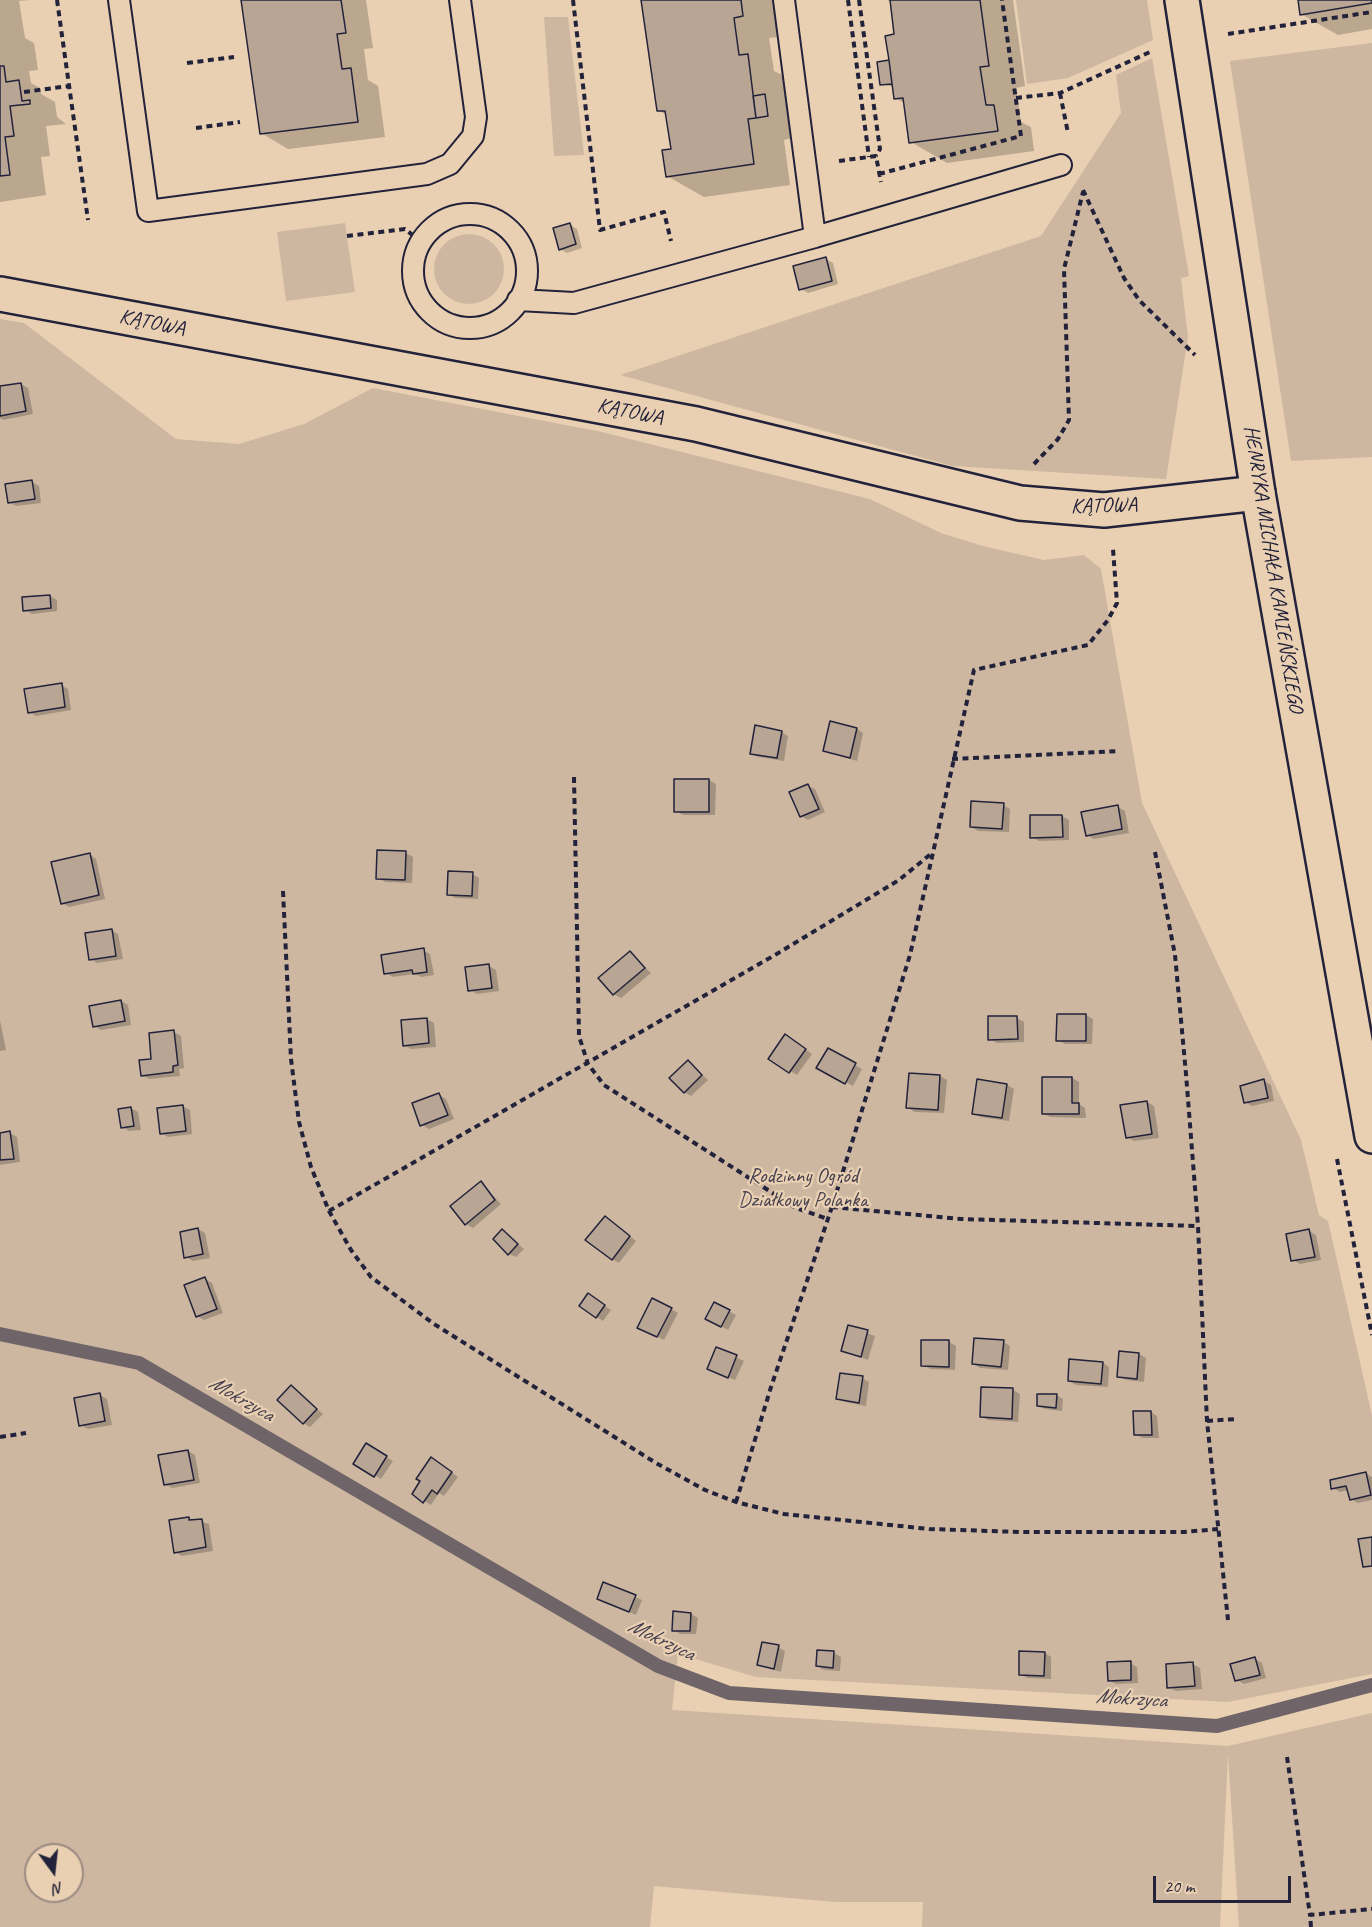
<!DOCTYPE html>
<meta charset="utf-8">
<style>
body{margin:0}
#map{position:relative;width:1372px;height:1927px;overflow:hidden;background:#ead0b2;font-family:Caveat,sans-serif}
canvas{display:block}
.north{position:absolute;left:24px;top:1843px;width:60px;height:60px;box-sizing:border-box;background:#ead0b2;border:2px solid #9a8a82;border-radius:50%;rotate:165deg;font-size:16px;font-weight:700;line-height:24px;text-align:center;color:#22223b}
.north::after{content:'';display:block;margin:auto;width:21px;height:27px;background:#22223b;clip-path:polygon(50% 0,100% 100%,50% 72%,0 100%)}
.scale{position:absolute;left:1153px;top:1876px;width:138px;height:27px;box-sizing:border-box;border:3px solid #22223b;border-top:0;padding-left:8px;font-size:18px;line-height:21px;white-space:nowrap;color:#22223b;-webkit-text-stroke:4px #ead0b2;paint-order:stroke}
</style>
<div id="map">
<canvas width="1372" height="1927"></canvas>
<div class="north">N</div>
<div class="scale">20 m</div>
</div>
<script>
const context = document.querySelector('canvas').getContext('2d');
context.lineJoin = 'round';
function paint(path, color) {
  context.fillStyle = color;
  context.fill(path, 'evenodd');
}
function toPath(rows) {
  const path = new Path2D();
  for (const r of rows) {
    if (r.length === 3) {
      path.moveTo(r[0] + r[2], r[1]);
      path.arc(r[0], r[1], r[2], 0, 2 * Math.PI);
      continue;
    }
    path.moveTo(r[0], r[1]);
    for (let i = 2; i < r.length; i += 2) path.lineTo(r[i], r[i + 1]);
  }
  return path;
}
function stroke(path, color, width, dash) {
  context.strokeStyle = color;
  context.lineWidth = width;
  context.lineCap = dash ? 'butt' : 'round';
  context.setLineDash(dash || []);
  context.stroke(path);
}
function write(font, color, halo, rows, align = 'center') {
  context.font = font + ' Caveat,sans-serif';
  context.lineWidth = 4.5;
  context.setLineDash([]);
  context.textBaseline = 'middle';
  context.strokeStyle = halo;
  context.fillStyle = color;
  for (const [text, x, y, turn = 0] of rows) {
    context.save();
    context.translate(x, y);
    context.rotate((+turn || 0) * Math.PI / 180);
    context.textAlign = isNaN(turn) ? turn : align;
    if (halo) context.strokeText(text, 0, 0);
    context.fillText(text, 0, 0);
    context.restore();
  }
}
paint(toPath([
 [1016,0,1147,0,1153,40,1068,78,1027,84],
 [544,17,568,17,584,155,554,156],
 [1372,43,1372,457,1291,461,1230,61],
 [1152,58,1189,276,1181,278,1188,337,1166,479,952,466,620,375,1041,236,1121,113,1116,75],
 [345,223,355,292,286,301,277,232],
 [469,269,35],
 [0,319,24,323,176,439,239,444,304,424,373,388,602,432,870,499,941,533,983,546,1044,560,1084,555,1101,569,1142,803,1301,1140,1319,1215,1328,1221,1372,1415,1372,1674,1228,1702,756,1677,678,1654,672,1710,1228,1746,1372,1713,1372,1927,1239,1927,1228,1754,1220,1927,922,1927,923,1902,835,1902,654,1886,650,1927,0,1927],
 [36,1855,72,1855,72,1891,36,1891]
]), '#cdb7a1');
paint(toPath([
 [0,0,30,0,19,1,25,38,34,43,38,70,29,71,31,83,40,88,41,94,55,102,57,117,66,124,46,126,50,156,41,157,46,195,0,202],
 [243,0,366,0,373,48,364,49,368,80,378,86,385,137,288,149,261,133],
 [642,0,774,0,778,37,769,38,774,71,784,76,792,138,784,140,790,185,704,197,667,176,672,150,668,116,658,110],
 [887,0,1013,0,1025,86,1016,88,1021,122,1031,127,1034,151,947,163,911,142,906,104,895,98,894,87,881,84,888,62,891,63,896,35,892,3],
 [1299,0,1372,0,1372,29,1338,35,1301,14],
 [570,225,577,229,582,248,567,253,560,249],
 [826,259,833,263,838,284,808,293,801,289],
 [21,384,28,388,33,414,3,420,0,418,0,388],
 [32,482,39,486,41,503,16,506,9,502],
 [50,596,57,600,57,611,32,614,25,610],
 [61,685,68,689,71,710,36,716,29,712],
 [857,729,863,733,857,761,824,751],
 [781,732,788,736,784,761,758,757,751,753],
 [709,780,716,784,715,815,683,815,676,811],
 [808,786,815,789,825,812,808,820,801,816],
 [1003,805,1010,809,1009,832,978,831,971,827],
 [1118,807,1125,811,1129,833,1094,839,1087,835],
 [1062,816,1069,820,1069,840,1039,841,1032,837],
 [379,852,406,853,413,857,412,883,385,882,378,878],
 [90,855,96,859,105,899,69,907,62,903],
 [472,874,479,878,478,899,455,898,448,894],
 [111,930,118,934,123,959,97,963,90,959],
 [423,950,430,954,434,975,421,977,415,974,393,977,386,973],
 [630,953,651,973,621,998,614,994],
 [489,966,496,970,499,991,477,994,470,990],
 [121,1001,128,1005,131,1025,101,1030,94,1026],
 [1086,1015,1093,1019,1092,1044,1065,1044,1058,1040],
 [1017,1018,1024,1022,1024,1042,997,1043,990,1039],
 [427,1019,434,1023,436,1047,411,1049,404,1045],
 [0,1020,6,1050,0,1051],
 [174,1032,181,1036,184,1068,179,1069,180,1076,149,1079,142,1075],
 [792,1040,812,1054,797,1075,790,1071],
 [828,1050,862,1069,853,1086,819,1067],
 [688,1062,708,1080,691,1096,684,1092],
 [940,1076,947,1080,944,1113,915,1112,908,1108],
 [1043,1078,1072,1078,1079,1082,1079,1104,1085,1108,1086,1118,1050,1117,1043,1113],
 [1264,1081,1271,1085,1274,1101,1252,1106,1245,1102],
 [1007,1085,1014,1089,1009,1121,980,1117,974,1113],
 [439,1095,446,1099,454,1119,429,1129,422,1125],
 [1147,1102,1154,1106,1159,1138,1134,1141,1127,1137],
 [183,1106,190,1110,192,1134,168,1137,161,1133],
 [131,1108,138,1112,141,1130,129,1131,122,1127],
 [10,1133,17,1137,20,1162,0,1165,0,1134],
 [481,1183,501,1204,473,1228,466,1224],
 [612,1222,636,1241,619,1263,612,1259],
 [198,1229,205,1233,210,1258,193,1261,186,1257],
 [502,1231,524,1249,516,1257,509,1254],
 [1309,1231,1316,1235,1321,1260,1300,1264,1293,1260],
 [205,1279,212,1283,223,1313,204,1320,197,1316],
 [595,1299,611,1310,603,1321,597,1317],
 [715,1304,736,1315,728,1330,707,1318],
 [671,1309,678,1313,664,1340,646,1331],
 [849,1327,875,1336,868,1360,842,1350],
 [949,1342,956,1346,955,1370,930,1369,923,1365],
 [1003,1342,1010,1346,1008,1370,980,1368,974,1364],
 [717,1349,744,1361,735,1380,716,1372],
 [1120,1353,1139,1354,1146,1358,1144,1382,1126,1380,1119,1376],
 [1103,1363,1109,1367,1108,1387,1076,1385,1069,1381],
 [862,1378,869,1382,866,1406,845,1402,838,1398],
 [292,1387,323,1414,310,1427,303,1423],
 [1013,1390,1020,1394,1018,1422,988,1420,981,1416],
 [100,1395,107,1399,112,1425,88,1429,81,1425],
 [1056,1395,1063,1399,1062,1411,1045,1409,1038,1405],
 [1151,1412,1157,1416,1159,1438,1142,1438,1136,1434],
 [367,1445,393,1461,381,1479,355,1463],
 [188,1451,195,1455,200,1483,172,1488,165,1484],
 [438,1463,458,1477,444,1496,439,1493,431,1505,414,1494],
 [1365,1473,1372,1477,1372,1500,1358,1503,1351,1499,1349,1490,1340,1492,1333,1488],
 [188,1518,209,1524,213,1551,182,1556,175,1552],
 [604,1584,642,1600,636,1615,598,1599],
 [691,1614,698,1618,696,1634,680,1634,674,1630],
 [778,1647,785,1651,781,1672,759,1665],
 [834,1653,841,1657,840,1671,824,1670,817,1666],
 [1045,1653,1051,1657,1051,1679,1027,1678,1021,1674],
 [1255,1659,1262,1663,1266,1678,1244,1684,1237,1680],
 [1130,1663,1137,1667,1138,1683,1116,1684,1109,1680],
 [1193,1664,1200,1668,1202,1689,1176,1691,1169,1687]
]), '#0003');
stroke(toPath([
 [0,1334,139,1363,658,1666,729,1693,1217,1726,1372,1685]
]), '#6f6569', 14);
const building = toPath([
 [241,0,341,0,346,33,337,34,342,69,351,68,358,122,260,134,241,0],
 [641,0,741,0,743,16,734,18,739,55,748,54,756,118,748,119,754,164,666,177,662,150,671,149,665,111,657,111,641,0],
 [890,0,980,0,989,66,980,67,986,105,994,105,998,131,909,143,903,98,894,99,889,60,885,36,894,34,890,0],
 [1298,0,1372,0,1372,3,1300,15,1298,0],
 [889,60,892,84,880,85,877,62,889,60],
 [0,66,4,66,6,82,19,80,22,101,30,100,30,104,10,106,14,136,5,137,10,175,0,176,0,66],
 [765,94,768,116,756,118,753,96,765,94],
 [570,223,576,244,559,250,553,228,570,223],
 [826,257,832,281,799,290,793,266,826,257],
 [21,383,26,411,0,416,0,386,21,383],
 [32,480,35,499,8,503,5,484,32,480],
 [50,595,51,608,23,611,22,597,50,595],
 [62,683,65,707,28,713,24,689,62,683],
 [830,721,857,728,850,758,823,751,830,721],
 [755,725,782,731,777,758,750,754,755,725],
 [674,779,709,779,709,812,674,812,674,779],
 [808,784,819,809,800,817,789,792,808,784],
 [971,801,1004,803,1002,829,970,827,971,801],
 [1118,805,1122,829,1086,836,1081,812,1118,805],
 [1030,815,1062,815,1063,837,1030,838,1030,815],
 [377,850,406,851,405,880,376,879,377,850],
 [90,853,99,895,61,904,51,862,90,853],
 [448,871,473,872,472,896,447,895,448,871],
 [112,929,116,956,89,960,85,933,112,929],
 [424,948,427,972,413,974,412,970,384,974,381,955,424,948],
 [630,951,645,968,613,995,598,978,630,951],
 [489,964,492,988,468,991,465,967,489,964],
 [121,1000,125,1021,93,1027,89,1006,121,1000],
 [1057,1014,1086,1014,1086,1041,1056,1041,1057,1014],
 [988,1016,1017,1016,1018,1039,988,1040,988,1016],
 [427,1018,429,1043,403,1046,401,1020,427,1018],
 [174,1030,178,1065,173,1066,173,1072,141,1076,139,1060,151,1059,149,1033,174,1030],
 [785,1034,806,1049,789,1073,768,1059,785,1034],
 [828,1048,856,1063,845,1084,816,1068,828,1048],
 [688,1060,702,1075,684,1093,669,1078,688,1060],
 [909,1073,940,1075,938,1110,906,1108,909,1073],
 [1042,1077,1072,1077,1072,1103,1079,1103,1079,1114,1042,1114,1042,1077],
 [977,1079,1007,1084,1002,1118,972,1114,977,1079],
 [1264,1079,1268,1098,1244,1103,1240,1086,1264,1079],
 [439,1093,448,1115,420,1126,412,1103,439,1093],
 [1147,1101,1152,1134,1126,1138,1120,1105,1147,1101],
 [183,1105,186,1131,160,1134,157,1108,183,1105],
 [131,1107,134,1126,121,1128,118,1109,131,1107],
 [10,1131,14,1159,0,1160,0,1133,10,1131],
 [481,1181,495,1200,465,1225,450,1206,481,1181],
 [605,1216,630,1236,612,1260,585,1240,605,1216],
 [198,1228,203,1254,184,1258,180,1232,198,1228],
 [502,1229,518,1244,508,1255,493,1239,502,1229],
 [1309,1229,1315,1257,1291,1261,1286,1234,1309,1229],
 [205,1277,217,1309,196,1317,184,1285,205,1277],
 [588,1293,605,1305,596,1318,579,1306,588,1293],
 [652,1298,672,1308,657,1337,637,1328,652,1298],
 [714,1302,730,1310,721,1327,705,1319,714,1302],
 [848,1325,868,1330,861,1357,841,1351,848,1325],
 [974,1338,1004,1340,1001,1367,972,1364,974,1338],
 [921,1340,949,1340,949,1367,921,1366,921,1340],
 [716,1347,737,1355,728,1378,707,1369,716,1347],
 [1119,1351,1139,1353,1137,1379,1117,1377,1119,1351],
 [1069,1359,1103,1362,1101,1384,1068,1381,1069,1359],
 [840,1373,863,1376,859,1403,836,1399,840,1373],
 [291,1385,317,1409,303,1424,277,1400,291,1385],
 [981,1387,1013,1388,1012,1419,980,1417,981,1387],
 [100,1393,105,1421,79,1426,74,1398,100,1393],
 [1037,1394,1057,1394,1056,1408,1037,1406,1037,1394],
 [1133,1411,1151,1411,1152,1435,1134,1435,1133,1411],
 [366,1443,387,1456,374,1477,353,1464,366,1443],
 [188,1450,194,1480,164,1485,158,1455,188,1450],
 [431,1457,452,1472,437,1494,432,1490,423,1503,412,1494,420,1481,416,1479,431,1457],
 [1366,1472,1371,1495,1350,1500,1346,1486,1331,1489,1330,1480,1366,1472],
 [189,1517,189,1520,202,1519,206,1547,174,1553,169,1520,189,1517],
 [1372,1537,1372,1566,1363,1567,1358,1539,1372,1537],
 [603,1582,636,1595,629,1612,597,1599,603,1582],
 [673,1611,691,1613,690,1631,672,1631,673,1611],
 [762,1642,779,1645,774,1669,757,1665,762,1642],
 [817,1650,834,1651,833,1668,816,1666,817,1650],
 [1019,1651,1045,1652,1044,1676,1019,1675,1019,1651],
 [1255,1657,1260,1675,1235,1681,1230,1664,1255,1657],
 [1131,1661,1131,1680,1108,1681,1107,1662,1131,1661],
 [1193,1662,1195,1686,1167,1688,1166,1664,1193,1662]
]);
paint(building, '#b8a594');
stroke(building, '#22223b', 1.5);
const lane = toPath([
 [119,0,148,211,427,174,450,164,473,136,476,117,460,0],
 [784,0,815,237,1061,165],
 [470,271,57],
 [518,300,574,303,815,237]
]);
const street = toPath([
 [0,294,696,424,1020,503,1104,510,1258,493]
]);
const secondary = toPath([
 [1182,0,1258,493,1372,1136]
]);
stroke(lane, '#22223b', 24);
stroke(street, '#22223b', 38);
stroke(secondary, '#22223b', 38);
stroke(toPath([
 [57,0,88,220],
 [573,0,600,230,664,212,671,241],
 [848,0,869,157],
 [859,0,880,149,876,156],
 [1228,34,1372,12],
 [187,63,234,57],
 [24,92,69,86],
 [1060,93,1068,133],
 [1016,98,1060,93,1150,52],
 [196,128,240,122],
 [839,161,876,156,881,182],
 [879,174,1021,136,1002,0],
 [1083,190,1124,278,1139,300,1195,355],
 [347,236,405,229,421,242],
 [1034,464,1058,439,1069,420,1064,269,1083,192],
 [952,759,1119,751],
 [574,777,579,1036,588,1064,604,1085,796,1208,828,1219],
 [1155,852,1175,955,1186,1074,1198,1226,1207,1421,1228,1620],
 [283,891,291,1059,299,1122,311,1167,329,1211,351,1250,371,1277,434,1324,656,1463,705,1490,736,1502,784,1514,929,1529,1021,1532,1184,1532,1218,1529],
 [1337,1159,1372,1335],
 [832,1207,961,1219,1198,1226],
 [329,1211,775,955,899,880,932,853],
 [1207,1421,1236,1419],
 [0,1437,26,1433],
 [736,1502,771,1387,832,1207,910,955,974,670,1088,645,1108,620,1117,603,1113,549],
 [1287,1757,1310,1915],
 [1311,1927,1310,1915,1372,1909]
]), '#22223b', 4, [6, 4.5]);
stroke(lane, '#ead0b2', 20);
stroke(street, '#ead0b2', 33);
stroke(secondary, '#ead0b2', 33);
write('21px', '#22223b', '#ead0b2', [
 ["KĄTOWA",152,323,11],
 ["KĄTOWA",630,412,11],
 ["KĄTOWA",1104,506,-2],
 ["HENRYKA MICHAŁA KAMIEŃSKIEGO",1273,569,81]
]);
write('21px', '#44404f', '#ead0b2', [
 ["Rodzinny Ogród",803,1176],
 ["Działkowy Polanka",803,1200]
]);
write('italic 22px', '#423e4e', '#ead0b2', [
 ["Mokrzyca",241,1399,30],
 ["Mokrzyca",661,1640,26],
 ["Mokrzyca",1131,1699,4]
]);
</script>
